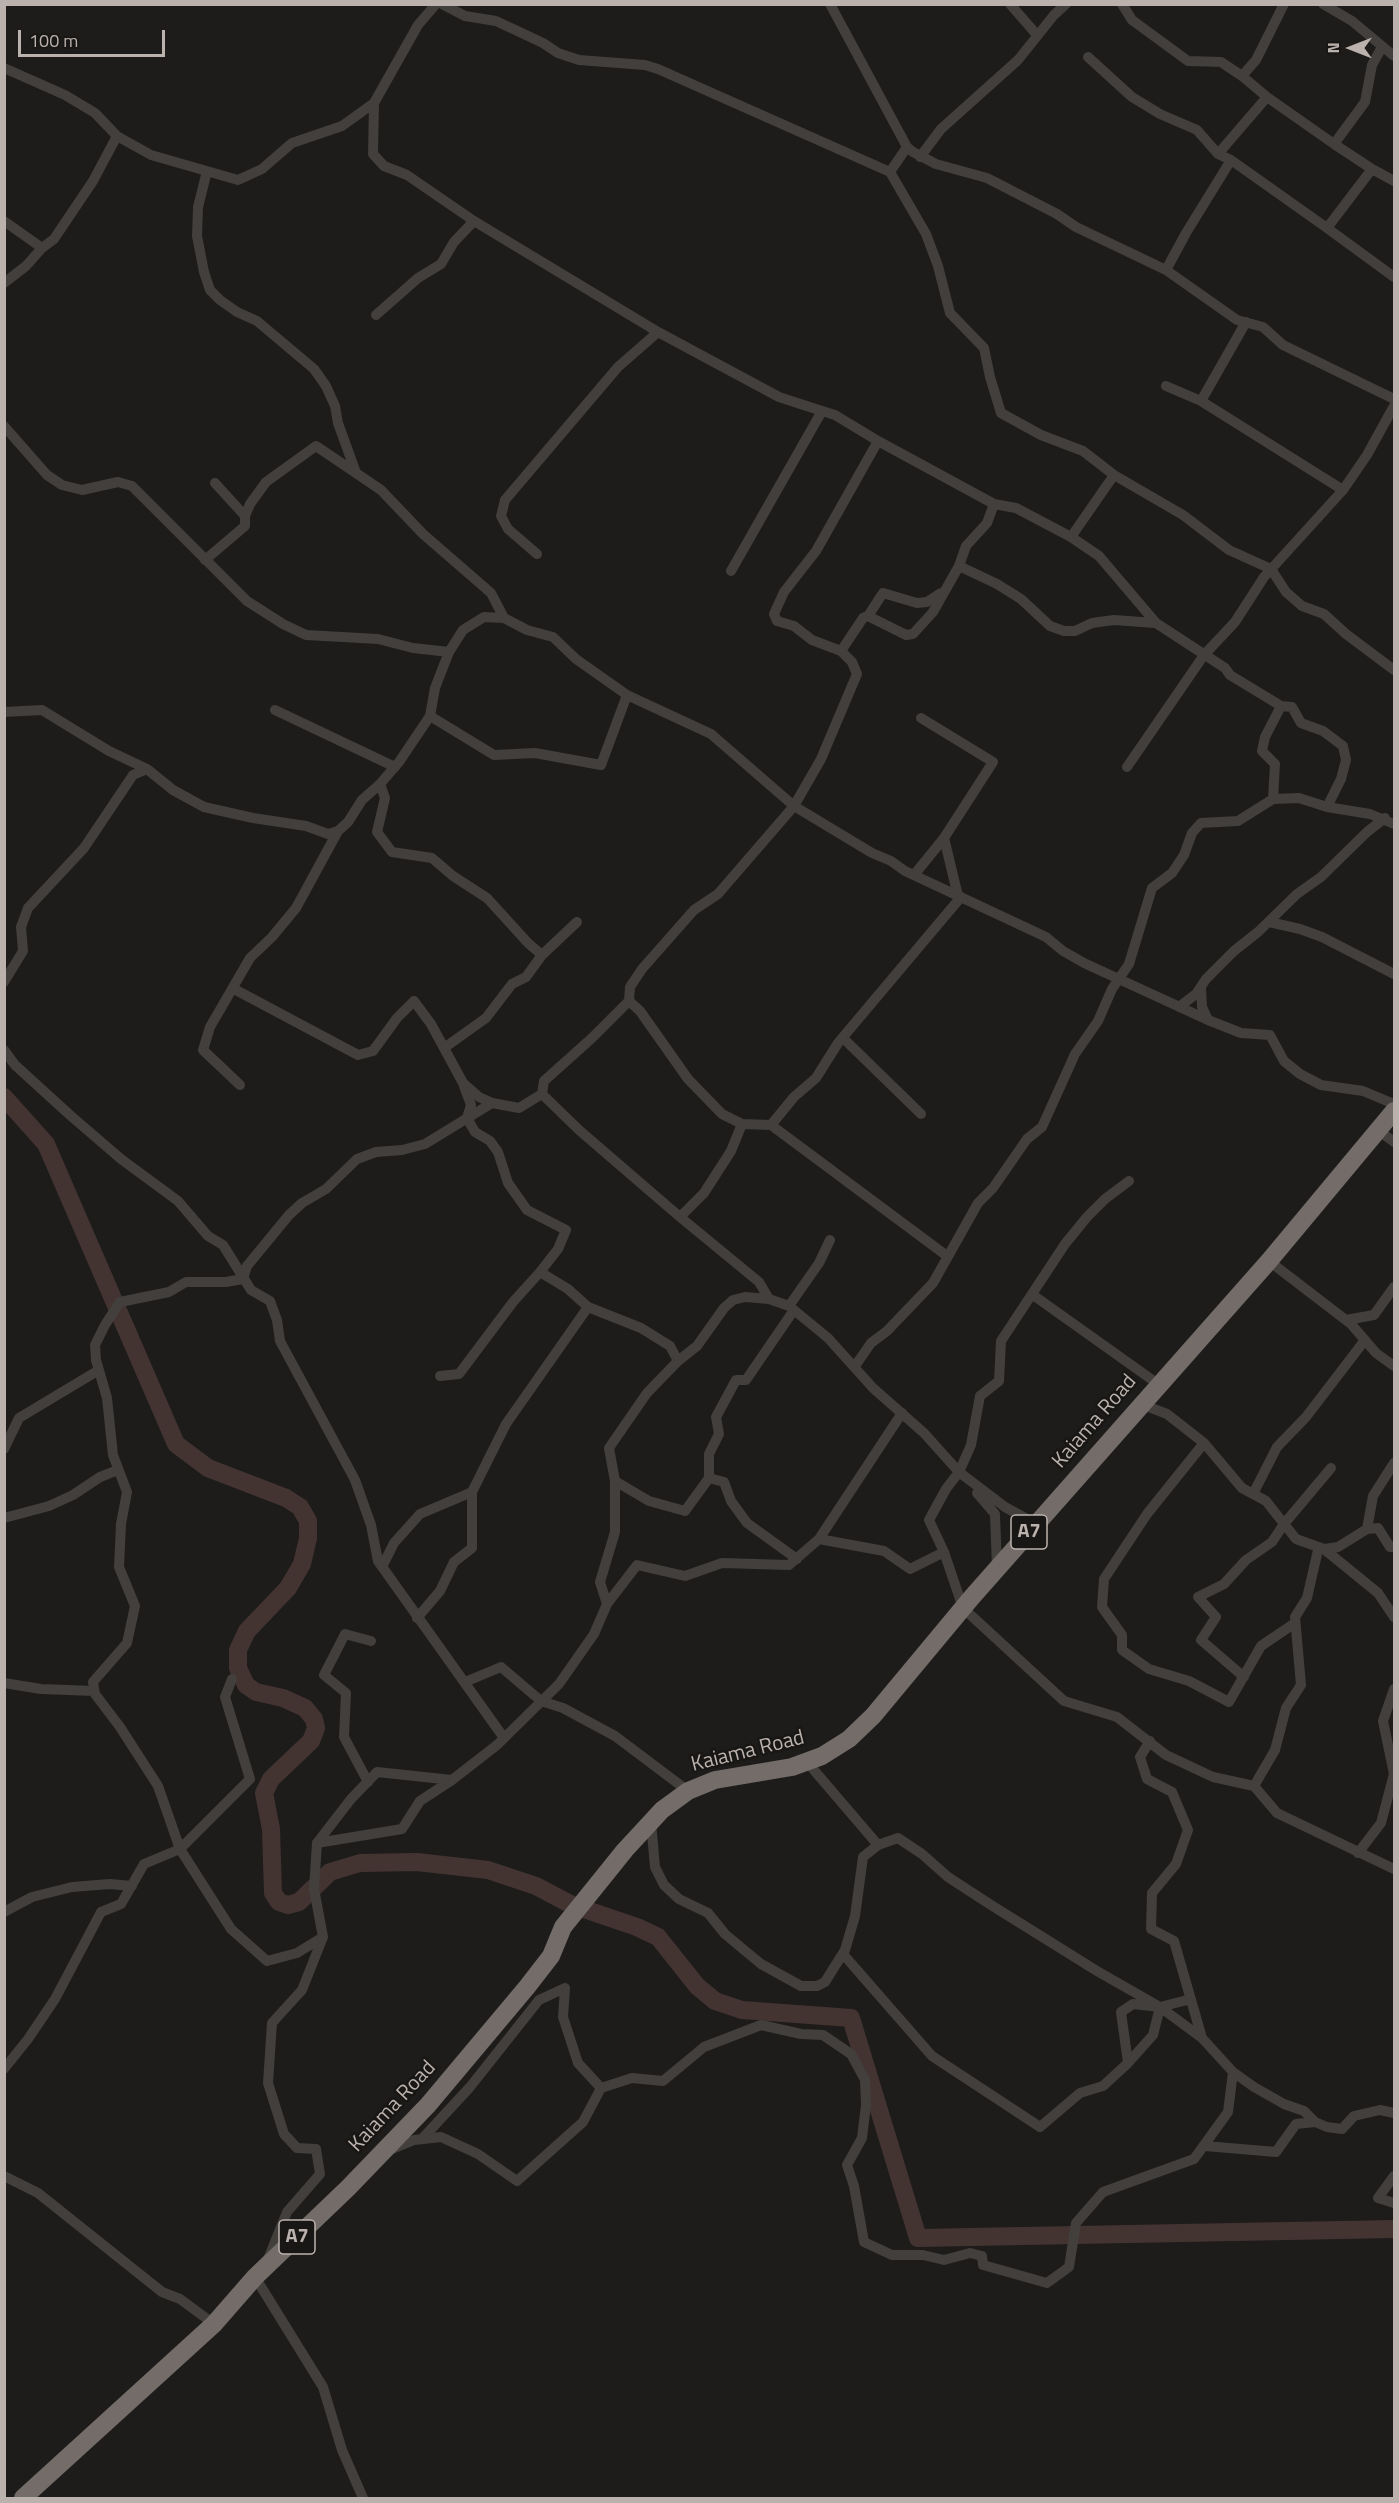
<!DOCTYPE html>
<style>
body{margin:0}
#map{position:relative;width:1399px;height:2503px;overflow:hidden;background:#1d1c1a;font-family:"Titillium Web",sans-serif}
canvas{display:block}
.frame{position:absolute;inset:0;border:6px solid #bcb2ad;pointer-events:none}
.north{position:absolute;left:1321px;top:18px;width:60px;height:60px;-webkit-text-stroke:4px #181715;paint-order:stroke;rotate:270deg;font-size:16px;font-weight:700;line-height:24px;text-align:center;color:#bcb2ad}
.north::after{content:'';display:block;margin:auto;width:21px;height:27px;background:#bcb2ad;clip-path:polygon(50% 0,100% 100%,50% 72%,0 100%)}
.scale{position:absolute;left:18px;top:30px;width:147px;height:27px;box-sizing:border-box;border:3px solid #bcb2ad;border-top:0;padding-left:8px;font-size:18px;line-height:21px;white-space:nowrap;color:#bcb2ad;-webkit-text-stroke:4px #181715;paint-order:stroke}
</style>
<div id="map">
<canvas width="1399" height="2503"></canvas>
<div class="frame"></div>
<div class="north">N</div>
<div class="scale">100 m</div>
</div>
<script>
const context = document.querySelector('canvas').getContext('2d');
context.lineJoin = 'round';
function toPath(rows) {
  const path = new Path2D();
  for (const r of rows) {
    path.moveTo(r[0], r[1]);
    for (let i = 2; i < r.length; i += 2) path.lineTo(r[i], r[i + 1]);
  }
  return path;
}
function stroke(path, color, width, dash) {
  context.strokeStyle = color;
  context.lineWidth = width;
  context.lineCap = dash ? 'butt' : 'round';
  context.setLineDash(dash || []);
  context.stroke(path);
}
function write(font, color, halo, rows, align = 'center') {
  context.font = font + ' "Titillium Web",sans-serif';
  context.lineWidth = 5;
  context.setLineDash([]);
  context.textBaseline = 'middle';
  context.strokeStyle = halo;
  context.fillStyle = color;
  for (const [text, x, y, turn = 0] of rows) {
    context.save();
    context.translate(x, y);
    context.rotate((+turn || 0) * Math.PI / 180);
    context.textAlign = isNaN(turn) ? turn : align;
    if (halo) context.strokeText(text, 0, 0);
    context.fillText(text, 0, 0);
    context.restore();
  }
}
stroke(toPath([
 [4,1097,46,1144,176,1444,208,1468,286,1498,300,1507,308,1521,308,1538,302,1564,288,1588,247,1631,238,1650,238,1668,246,1685,256,1692,283,1698,305,1708,314,1719,316,1728,311,1741,271,1779,264,1793,271,1829,273,1893,279,1902,288,1905,299,1902,330,1872,360,1863,417,1862,488,1870,536,1886,572,1905,637,1927,658,1937,697,1986,715,2001,742,2010,851,2018,918,2238,1394,2229]
]), '#433432', 18);
stroke(toPath([
 [442,4,465,16,496,21,543,43,558,53,579,60,645,65,658,69,890,172],
 [830,4,907,147,913,152,936,164,987,178,1057,214,1076,227,1166,270,1237,320,1263,327,1283,345,1394,399],
 [1010,4,1037,35],
 [1122,4,1132,20,1188,61,1221,62,1242,76],
 [1323,4,1352,21,1394,56],
 [1088,57,1132,97,1160,114,1197,130,1218,154],
 [4,68,65,95,95,113,117,136],
 [1267,97,1334,144,1365,102,1372,65,1382,47],
 [374,103,373,154,384,166,407,175,474,221,658,332,779,397,822,411],
 [907,147,890,172,926,234,938,266,950,313,984,348,990,377,1001,413,1041,435,1083,451,1114,475,1071,537,1099,556,1156,623,1225,668,1230,675,1281,706,1265,737,1262,751,1275,764,1273,799,1299,798,1327,807,1370,814,1394,824],
 [920,157,941,129,1018,60,1054,15,1066,4],
 [1231,160,1327,228,1372,169,1334,144],
 [1372,169,1394,181],
 [207,171,198,207,197,236,204,272,210,290,220,300,237,312,257,321,314,369,326,386,335,406,338,423,356,473,381,490,423,534,491,593,504,618,527,630,553,637,576,659,627,695],
 [4,221,42,248],
 [1327,228,1394,277],
 [1166,270,1186,233,1231,160,1218,154,1267,97,1242,76,1256,60,1284,4],
 [4,283,26,266,42,248,54,239,93,181,117,136,151,155,238,180,262,169,292,143,342,126,374,103,418,25,436,4],
 [376,315,418,278,441,264,454,242,474,221],
 [1246,322,1201,401,1343,490],
 [1166,386,1201,401],
 [4,426,47,475,62,485,82,490,118,482,132,486,247,601,283,624,306,635,378,639,413,648,449,652],
 [1114,475,1183,515,1229,550,1271,569,1286,592,1302,606,1324,614,1346,634,1394,670],
 [215,483,245,516],
 [1071,537,1016,508,994,504,987,523,966,546,959,566,997,584,1021,599,1050,626,1064,631,1075,631,1092,623,1114,620,1155,623],
 [537,554,508,529,501,516,505,500,618,367,658,332],
 [205,560,245,526,245,516,250,504,266,482,316,446,356,473],
 [959,566,933,612,913,634,906,635,868,616,863,618,841,651,812,640,794,626,777,621,774,614,784,592,816,551,878,441,994,504],
 [731,571,822,411,835,415,878,441],
 [868,616,883,593,917,603,927,602,941,593],
 [1281,706,1292,707,1301,723,1323,731,1343,746,1346,760,1341,779,1327,807],
 [275,710,395,767],
 [4,712,42,710,109,751,147,769,173,790,204,807,253,818,306,826,328,834,338,831,348,822,362,800,380,784,399,762,430,716,494,755,535,753,601,765,627,695,711,734,794,806,872,853,891,861,905,871,1046,937,1063,951,1084,963,1208,1020,1241,1033,1270,1035,1284,1061,1300,1074,1321,1085,1363,1091,1394,1104],
 [430,716,435,688,449,652,463,630,484,617,504,618],
 [1127,767,1204,655,1235,622,1264,577,1343,490,1367,455,1394,406],
 [380,784,385,798,377,832,392,852,432,858,453,876,487,898,528,943,542,955,577,922],
 [944,838,958,896],
 [914,875,944,838,993,762,921,718],
 [1269,922,1300,929,1322,937,1394,974],
 [4,982,23,951,21,927,28,908,84,848,133,775,147,769],
 [1201,988,1202,1007,1208,1020],
 [234,989,358,1055,373,1051,397,1018,414,1001,431,1024,463,1083,479,1097,492,1103],
 [629,1001,630,987,642,969,694,910,718,894,794,806,821,759,857,674,852,662,841,651],
 [1179,1007,1196,994,1206,979,1234,951,1258,932,1297,894,1321,877,1367,832,1385,818],
 [843,1038,921,1114],
 [444,1048,486,1018,512,984,526,977,542,955],
 [4,1050,15,1065,71,1116,121,1159,178,1201,208,1236,223,1245,251,1290,270,1301,277,1320,280,1341,355,1480,371,1525,378,1561,504,1738],
 [240,1085,203,1050,210,1027,250,958,272,937,296,908,338,831],
 [464,1086,471,1105,467,1118,475,1132,490,1141,498,1152,508,1183,527,1210,566,1230,558,1249,540,1272],
 [542,1094,579,1130,680,1217,759,1282,769,1299],
 [771,1125,947,1256],
 [1378,1130,1394,1142],
 [680,1217,704,1193,731,1151,742,1124],
 [1269,1261,1351,1324,1376,1353,1394,1366],
 [1033,1295,1158,1384],
 [789,1306,819,1263,830,1240],
 [794,1310,746,1380,736,1380,716,1417,719,1434,709,1454,709,1478,724,1482,731,1501,747,1523,797,1559],
 [1346,1320,1374,1315,1394,1287],
 [855,1366,871,1343,887,1331,933,1283,978,1203,993,1188,1027,1139,1042,1127,1075,1054,1098,1021,1112,989,1129,964,1152,888,1172,873,1184,855,1192,833,1201,823,1238,821,1273,799],
 [440,1376,459,1374,513,1302,540,1272,568,1289,588,1307],
 [1141,1404,1167,1414,1204,1443,1242,1488,1266,1501,1296,1539,1324,1549,1378,1593,1394,1617],
 [1204,1443,1147,1514,1104,1579,1102,1607,1122,1635,1122,1650,1149,1669,1189,1681,1229,1702,1261,1646,1295,1623],
 [4,1449,19,1418,99,1370],
 [615,1481,649,1501,685,1511,709,1478],
 [977,1493,995,1514,997,1568],
 [1253,1494,1277,1447,1306,1417,1365,1340],
 [4,1518,49,1506,73,1495,100,1477,118,1470],
 [1367,1529,1378,1528,1390,1547,1394,1547],
 [819,1539,884,1551,910,1569,944,1552,963,1608,1064,1701,1117,1717,1166,1755,1213,1777,1254,1786,1277,1813,1394,1869],
 [944,1552,929,1520,946,1489,959,1472,971,1445,980,1396,999,1381,1001,1341,1065,1244,1087,1217,1105,1199,1129,1181],
 [382,1567,394,1543,420,1514,472,1492,506,1424,588,1307,641,1328,670,1346,678,1361],
 [607,1604,637,1565,685,1576,722,1563,789,1565,819,1539,902,1413],
 [417,1618,440,1591,454,1562,472,1548,472,1492],
 [1244,1677,1201,1640,1216,1617,1198,1597,1224,1584,1246,1560,1272,1542,1284,1524,1331,1468],
 [465,1682,501,1667,541,1701,563,1708,615,1736,688,1791],
 [4,1683,41,1689,94,1691],
 [1150,1741,1140,1757,1147,1779,1172,1792,1188,1830,1176,1864,1152,1893,1151,1929,1174,1941,1202,2038],
 [807,1762,878,1845],
 [368,1782,344,1737,346,1693,324,1675,345,1634,371,1641],
 [1254,1786,1275,1750,1286,1708,1301,1685,1295,1617,1307,1598,1318,1550,1338,1547,1367,1529,1373,1496,1394,1463],
 [651,1822,655,1867,664,1885,679,1899,708,1913,725,1934,761,1964,801,1986,817,1986,825,1982,845,1950,855,1916,863,1857,878,1845,898,1838,922,1854,948,1877,991,1905,1097,1971,1160,2007,1202,2038,1233,2072,1254,2087,1284,2104,1304,2111,1315,2122,1327,2127,1342,2129,1354,2116,1380,2110,1394,2113],
 [317,1843,351,1799,377,1772,452,1780],
 [1358,1853,1381,1823,1394,1774,1383,1721,1394,1689],
 [4,1912,32,1897,72,1887,110,1884,132,1886],
 [323,1937,297,1953,267,1961,231,1929,180,1849,158,1786,120,1727,95,1694,93,1682,127,1643,135,1606,119,1567,121,1524,127,1492,113,1455,107,1398,96,1360,95,1345,105,1325,120,1302,169,1292,186,1282,226,1282,243,1279,247,1266,289,1215,302,1203,326,1189,357,1159,376,1152,402,1150,425,1144,492,1103,519,1108,542,1094,544,1081,592,1038,629,1001,640,1011,688,1079,722,1114,742,1124,771,1125,794,1097,816,1078,838,1043,961,897],
 [843,1954,932,2056,1040,2127,1080,2093,1103,2086,1128,2063],
 [1160,2007,1153,2035,1128,2063,1121,2012,1133,2004,1160,2007,1191,1999],
 [4,2069,28,2039,55,1999,101,1912,121,1904,144,1864,180,1849,250,1779,225,1697,232,1679],
 [422,2139,470,2087,539,2000,565,1988,563,2017,578,2063,601,2088],
 [1205,2146,1276,2152,1296,2124,1315,2122],
 [390,2150,414,2140,441,2137,478,2154,517,2181,583,2122,601,2088,632,2078,663,2081,704,2047,761,2025,801,2034,823,2035,851,2054,865,2080,866,2105,862,2138,847,2165,854,2186,864,2242,892,2255,923,2255,944,2260,970,2253,982,2256,983,2265,1047,2283,1069,2267,1076,2223,1103,2192,1194,2159,1228,2112,1233,2072],
 [4,2176,38,2193,162,2292,180,2299,214,2324],
 [1394,2176,1378,2198,1394,2203],
 [268,2259,287,2212,320,2174,316,2149,297,2148,284,2134,268,2083,272,2023,302,1990,323,1937,314,1889,317,1843,402,1829,420,1801,452,1780,497,1745,559,1684,594,1634,607,1604,600,1582,615,1532,615,1481,609,1448,647,1393,678,1361,697,1346,724,1308,733,1300,745,1297,769,1299,789,1306,828,1338,873,1388,924,1433,959,1472,1005,1507,1036,1524],
 [255,2277,323,2387,342,2450,363,2498]
]), '#423f3c', 10);
stroke(toPath([
 [23,2498,214,2324,255,2277,348,2188,428,2105,527,1987,551,1956,563,1927,625,1850,662,1810,688,1791,715,1780,792,1767,822,1756,849,1739,873,1716,972,1597,1269,1261,1394,1111]
]), '#736c68', 18);
for (const [x, y, w] of [
 [1029,1532,36],
 [297,2237,36]
]) {
  const box = new Path2D();
  box.roundRect(x - w / 2, y - 17, w, 34, 4.5);
  context.fillStyle = '#181715';
  context.fill(box);
  stroke(box, '#bcb2ad', 1.5);
}
write('bold 20px', '#bcb2ad', null, [
 ["A7",1029,1532],
 ["A7",297,2237]
]);
write('21px', '#bcb2ad', '#181715', [
 ["Kaiama Road",1095,1422,-49],
 ["Kaiama Road",748,1752,-14],
 ["Kaiama Road",393,2107,-47]
]);
</script>
